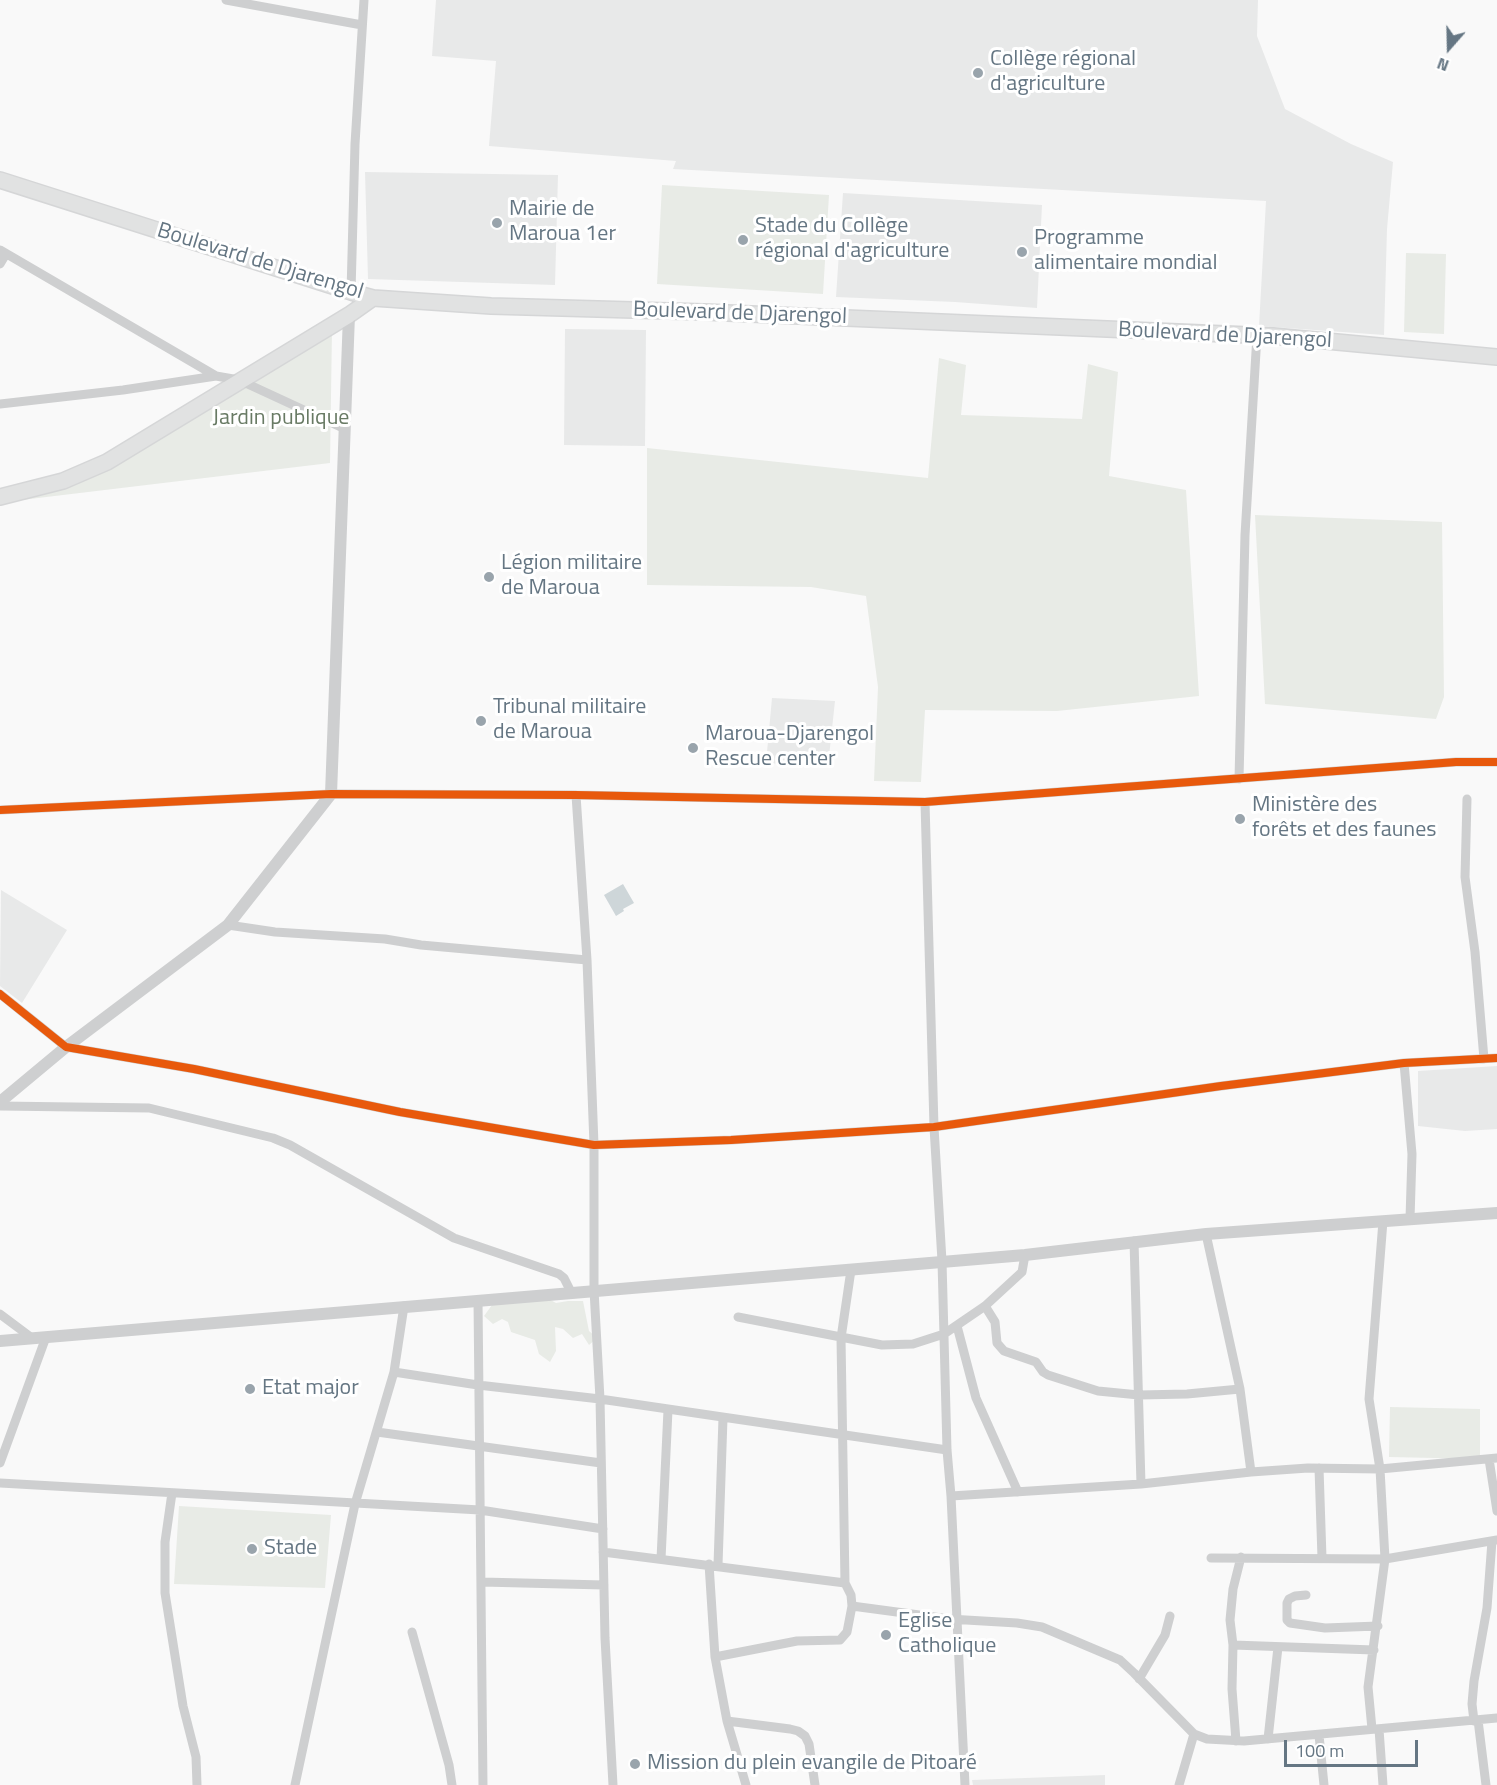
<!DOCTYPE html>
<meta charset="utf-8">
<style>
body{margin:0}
#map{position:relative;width:1497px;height:1785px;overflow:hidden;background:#f9f9f9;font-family:"Titillium Web",sans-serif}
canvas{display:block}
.north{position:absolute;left:1419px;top:18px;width:60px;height:60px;-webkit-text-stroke:4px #fff;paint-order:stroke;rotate:200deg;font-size:16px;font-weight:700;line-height:24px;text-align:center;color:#657683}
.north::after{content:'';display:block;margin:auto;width:21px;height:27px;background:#657683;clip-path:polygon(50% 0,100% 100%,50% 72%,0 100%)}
.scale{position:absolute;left:1284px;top:1740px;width:134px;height:27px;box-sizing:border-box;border:3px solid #657683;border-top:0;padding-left:8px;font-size:18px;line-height:21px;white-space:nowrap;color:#657683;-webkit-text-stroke:4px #fff;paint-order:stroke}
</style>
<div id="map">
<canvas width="1497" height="1785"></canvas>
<div class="north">N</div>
<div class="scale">100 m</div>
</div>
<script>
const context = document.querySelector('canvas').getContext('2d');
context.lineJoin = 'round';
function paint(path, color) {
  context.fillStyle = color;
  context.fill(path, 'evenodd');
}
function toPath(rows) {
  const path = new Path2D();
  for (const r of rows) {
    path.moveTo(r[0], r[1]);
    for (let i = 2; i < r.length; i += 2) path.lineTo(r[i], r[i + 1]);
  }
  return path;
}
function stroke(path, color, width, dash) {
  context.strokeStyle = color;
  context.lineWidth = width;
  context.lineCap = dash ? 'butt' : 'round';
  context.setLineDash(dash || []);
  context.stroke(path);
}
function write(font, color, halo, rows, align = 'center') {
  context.font = font + ' "Titillium Web",sans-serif';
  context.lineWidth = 6;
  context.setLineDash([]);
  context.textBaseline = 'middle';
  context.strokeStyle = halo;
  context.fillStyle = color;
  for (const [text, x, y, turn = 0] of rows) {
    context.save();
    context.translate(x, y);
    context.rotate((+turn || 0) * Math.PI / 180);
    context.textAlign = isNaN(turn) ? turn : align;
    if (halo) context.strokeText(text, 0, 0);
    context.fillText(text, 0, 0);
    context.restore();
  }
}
paint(toPath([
 [436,0,1258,0,1257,36,1285,109,1351,144,1393,162,1387,229,1384,335,1259,326,1266,201,673,169,676,161,489,146,496,61,432,56],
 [365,172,558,175,555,285,368,279],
 [843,193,1042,205,1037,308,955,302,836,297],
 [565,329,646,330,645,446,564,445],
 [772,698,835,701,828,766,766,763],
 [1,890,67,930,22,1003,0,986],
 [1497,1066,1497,1129,1465,1131,1418,1126,1418,1071],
 [1105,1775,1105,1785,973,1785,972,1780]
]), '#e8e9e9');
paint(toPath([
 [662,185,829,195,823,294,657,284],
 [1406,253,1446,254,1444,334,1404,332],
 [332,329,330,463,13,501,111,467],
 [939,358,966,365,961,415,1082,419,1088,364,1118,372,1109,476,1186,490,1199,696,1057,711,925,710,921,782,874,781,878,687,866,596,811,587,647,585,647,448,928,478],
 [1255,515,1442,522,1444,697,1436,719,1265,704],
 [541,1295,556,1303,568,1301,583,1301,589,1331,597,1338,589,1345,582,1334,573,1338,563,1329,555,1327,556,1351,550,1362,539,1354,535,1340,511,1332,508,1322,502,1319,493,1324,484,1316,497,1298],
 [1390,1407,1480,1409,1480,1459,1389,1457],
 [179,1506,331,1515,325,1588,174,1584]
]), '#e8ebe6');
paint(toPath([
 [623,884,634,903,623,909,624,911,616,916,604,895]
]), '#ced6d9');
const primary = toPath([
 [0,180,351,292,373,298,491,306,704,312,1273,336,1497,357],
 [0,497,63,481,107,462,349,315,373,298]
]);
stroke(primary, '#d5d6d7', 18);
stroke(toPath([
 [226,0,362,25],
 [0,250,216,376,239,380,345,429],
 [0,264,6,254],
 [351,292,355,144,364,0],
 [0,404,123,390,216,376],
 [1239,779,1245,535,1257,335],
 [576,795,587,960,594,1145,594,1290,600,1399,605,1638,613,1785],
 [1467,799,1465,877,1475,952,1484,1059],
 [925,802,934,1127,942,1261,947,1450,951,1496,965,1785],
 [0,810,331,794,576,795,925,802,1456,762,1497,762],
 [228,925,275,932,385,939,421,945,587,960],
 [0,994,66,1047,194,1069,400,1112,594,1145,731,1140,934,1127,1221,1086,1404,1063,1497,1058],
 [1404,1063,1412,1154,1410,1219],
 [0,1106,149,1108,273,1138,290,1145,454,1238,559,1274,564,1278,571,1292],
 [1206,1234,1240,1389,1251,1472],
 [1134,1241,1141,1484],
 [851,1270,841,1338,845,1583,851,1595,852,1606,949,1619,1017,1623,1042,1627,1120,1660,1134,1673,1194,1734,1207,1739,1244,1741,1497,1718],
 [478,1300,483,1785],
 [985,1306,995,1322,997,1343,1004,1351,1036,1362,1043,1372,1048,1375,1098,1391,1139,1395,1187,1394,1240,1389],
 [0,1314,32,1338],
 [738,1317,882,1345,913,1344,944,1334,985,1306,1022,1272,1025,1255],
 [957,1326,976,1398,1018,1492],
 [394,1372,478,1385,600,1399,947,1450],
 [377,1432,601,1463],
 [1489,1459,1497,1511],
 [0,1463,46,1337],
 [1319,1468,1322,1558],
 [0,1483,480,1510,603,1529],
 [172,1493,165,1542,165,1593,183,1706,196,1757,197,1785],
 [951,1496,1141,1484,1251,1472,1308,1468,1380,1469,1497,1458],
 [603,1552,845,1583],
 [1211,1558,1385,1559,1497,1540],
 [661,1559,668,1410],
 [709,1564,715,1657,727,1721,746,1785],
 [718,1565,723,1418],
 [482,1582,604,1585],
 [1306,1595,1295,1596,1289,1599,1287,1603,1287,1620,1290,1623,1325,1628,1378,1626],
 [412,1632,449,1765,452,1785],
 [1233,1645,1374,1650],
 [715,1657,797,1641,840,1640,847,1632,852,1606],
 [1139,1679,1165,1635,1170,1616],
 [1478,1720,1486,1785],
 [727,1721,790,1729,798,1731,805,1736,809,1744,815,1785],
 [1474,1721,1472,1704,1474,1681,1487,1608,1492,1541],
 [1372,1729,1368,1687,1385,1559,1380,1469,1369,1399,1383,1221],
 [1379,1729,1383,1785],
 [1319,1735,1324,1785],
 [1268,1739,1278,1647],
 [1236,1741,1232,1689,1233,1645,1230,1620,1233,1589,1241,1557],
 [295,1785,355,1504,394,1372,404,1306],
 [1179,1785,1194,1734]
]), '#cecfd0', 9);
stroke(toPath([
 [0,1102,66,1047,228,925,331,794,349,315],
 [0,1341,1025,1255,1206,1234,1497,1213]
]), '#cecfd0', 12);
stroke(primary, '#e1e2e2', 15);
stroke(toPath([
 [0,810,331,794,576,795,925,802,1456,762,1497,762],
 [0,994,66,1047,194,1069,400,1112,594,1145,731,1140,934,1127,1221,1086,1404,1063,1497,1058]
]), '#e8590c', 8);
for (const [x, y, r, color] of [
 [978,73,6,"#99a4ac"],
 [497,223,6,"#99a4ac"],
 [743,240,6,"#99a4ac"],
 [1022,252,6,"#99a4ac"],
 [489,577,6,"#99a4ac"],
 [481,721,6,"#99a4ac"],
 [693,748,6,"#99a4ac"],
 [1240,819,6,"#99a4ac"],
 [250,1389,6,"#99a4ac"],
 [252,1549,6,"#99a4ac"],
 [886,1635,6,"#99a4ac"],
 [635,1764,6,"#99a4ac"]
]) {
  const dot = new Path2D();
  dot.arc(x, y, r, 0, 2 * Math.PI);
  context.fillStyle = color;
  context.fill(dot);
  stroke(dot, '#fff', 2);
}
write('22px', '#657683', '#fff', [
 ["Collège régional",990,60],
 ["d'agriculture",990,85],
 ["Mairie de",509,210],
 ["Maroua 1er",509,235],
 ["Stade du Collège",755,227],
 ["régional d'agriculture",755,252],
 ["Programme",1034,239],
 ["alimentaire mondial",1034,264],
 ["Légion militaire",501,564],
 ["de Maroua",501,589],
 ["Tribunal militaire",493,708],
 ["de Maroua",493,733],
 ["Maroua-Djarengol",705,735],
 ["Rescue center",705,760],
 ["Ministère des",1252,806],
 ["forêts et des faunes",1252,831],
 ["Etat major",262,1389],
 ["Stade",264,1549],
 ["Eglise",898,1622],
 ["Catholique",898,1647],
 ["Mission du plein evangile de Pitoaré",647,1764]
], 'left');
write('22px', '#657683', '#fff', [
 ["Boulevard de Djarengol",260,262,17],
 ["Boulevard de Djarengol",740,314,2],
 ["Boulevard de Djarengol",1225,336,3]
]);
write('22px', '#687a64', '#fff', [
 ["Jardin publique",281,419]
]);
</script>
